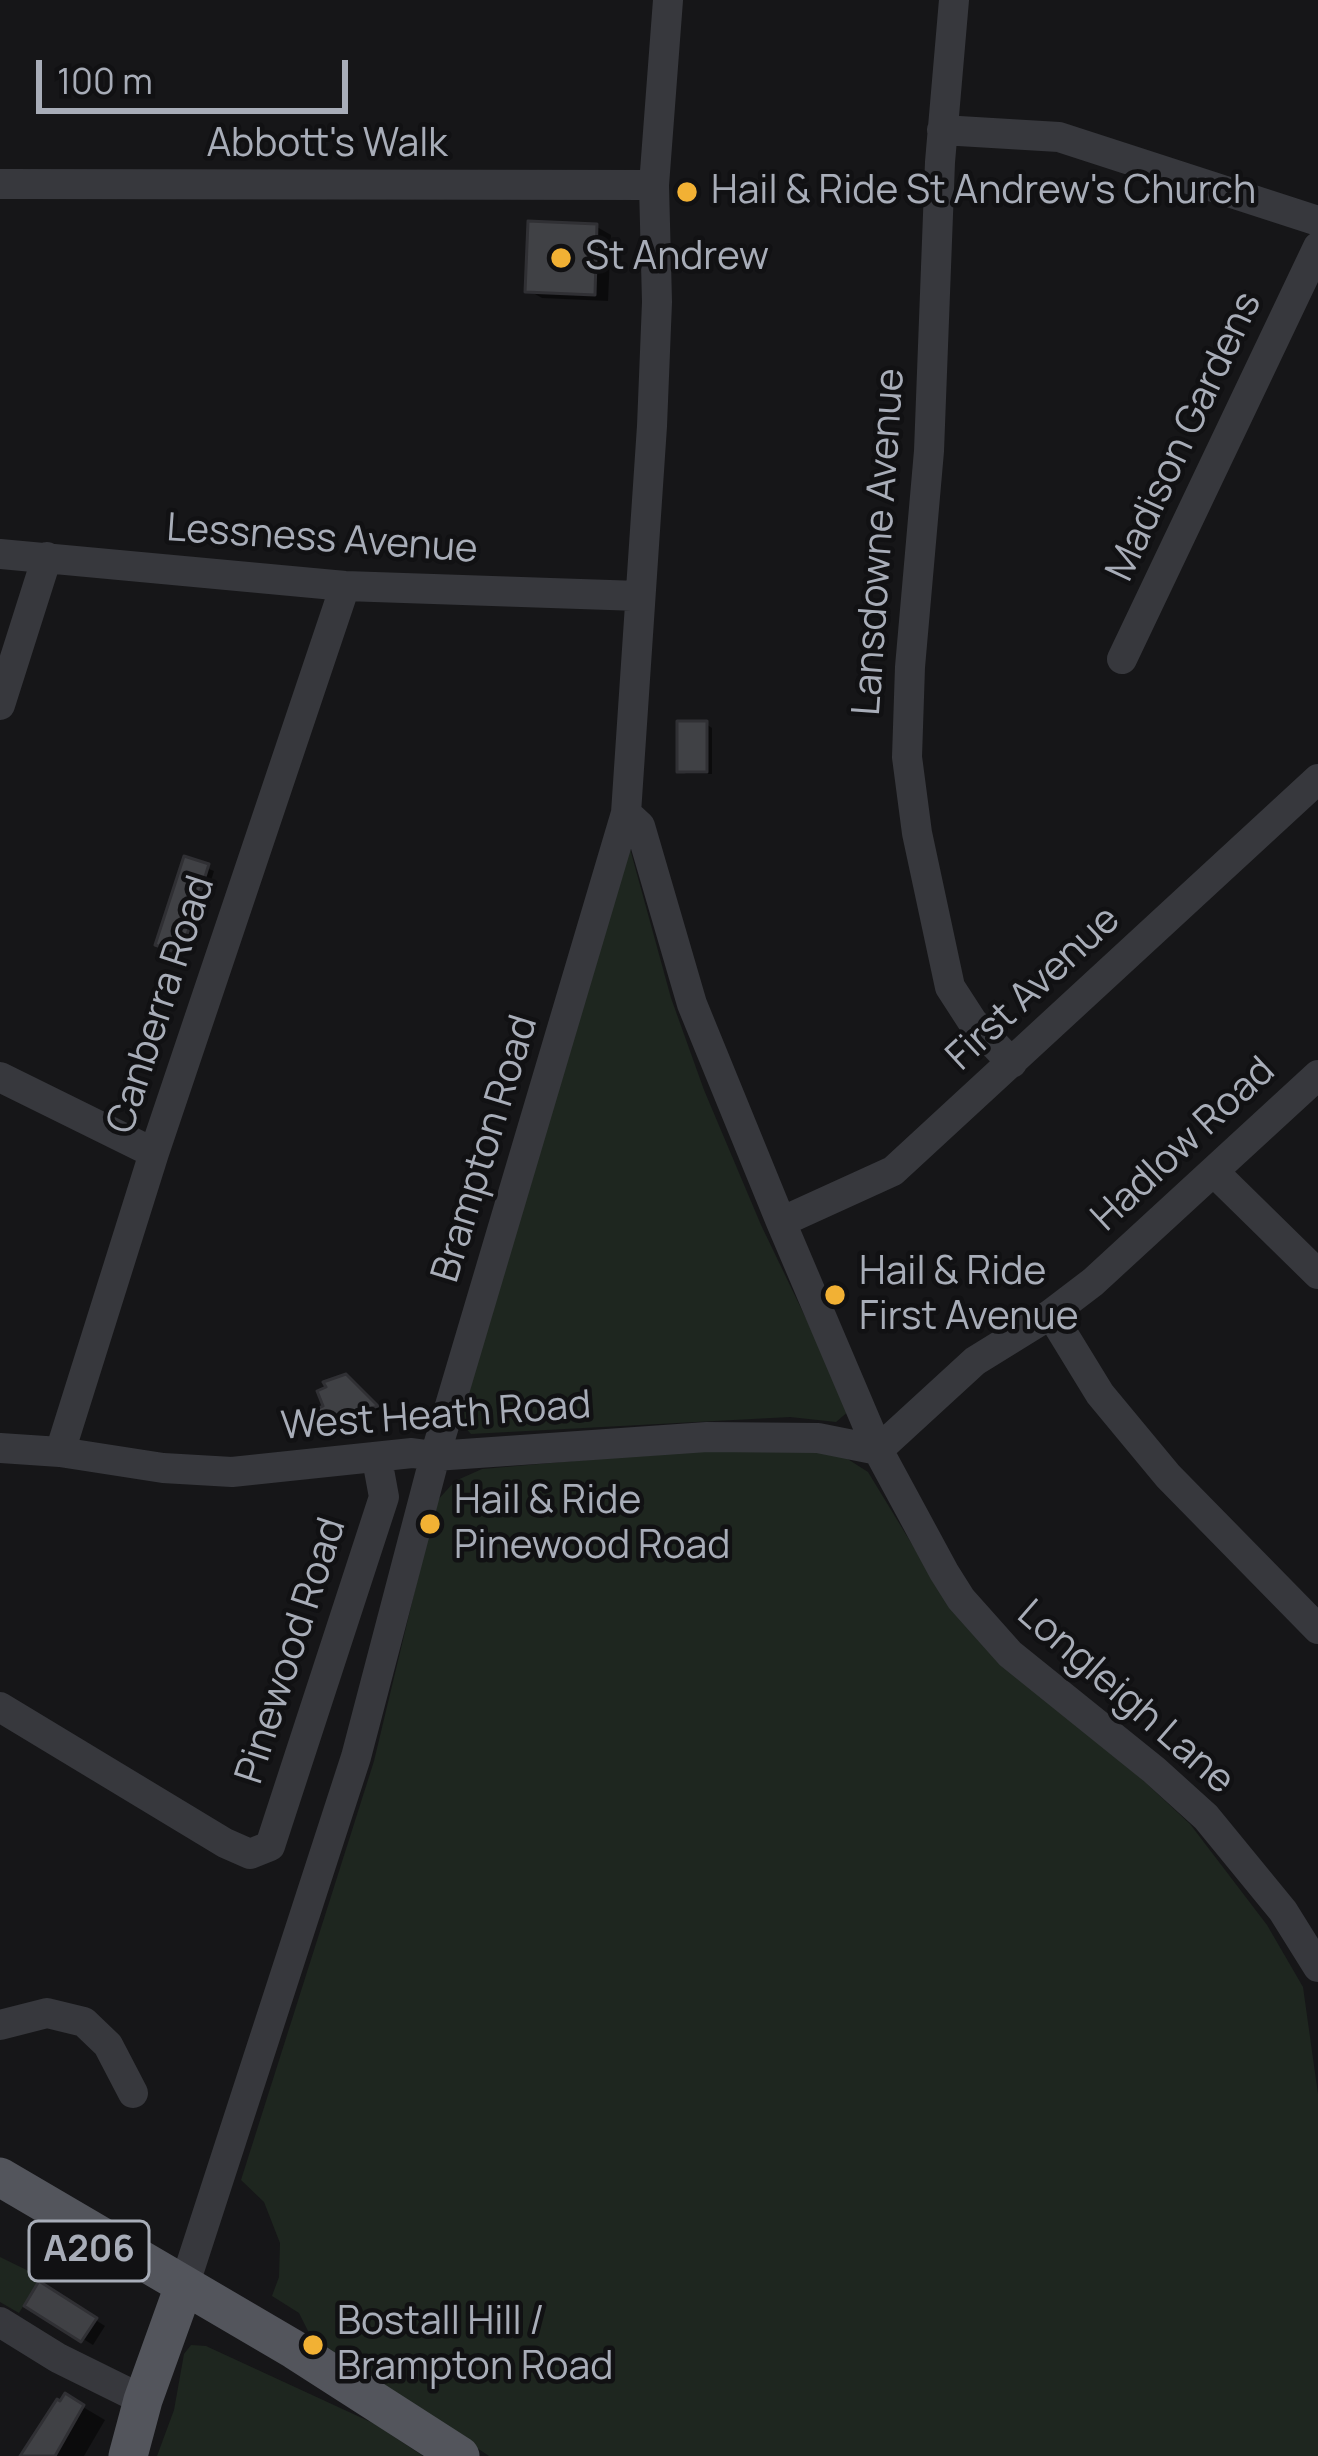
<!DOCTYPE html>
<style>
body{margin:0}
#map{position:relative;width:1318px;height:2456px;overflow:hidden;background:#161618;font-family:Manrope,sans-serif}
canvas{display:block}
.scale{position:absolute;left:36px;top:60px;width:312px;height:54px;box-sizing:border-box;border:6px solid #a8adb8;border-top:0;padding-left:15px;font-size:36px;line-height:42px;white-space:nowrap;color:#a8adb8;-webkit-text-stroke:9px #111113;paint-order:stroke}
</style>
<div id="map">
<canvas width="1318" height="2456"></canvas>
<div class="scale">100 m</div>
</div>
<script>
const context = document.querySelector('canvas').getContext('2d');
context.lineJoin = 'round';
function paint(path, color) {
  context.fillStyle = color;
  context.fill(path, 'evenodd');
}
function toPath(rows) {
  const path = new Path2D();
  for (const r of rows) {
    path.moveTo(r[0], r[1]);
    for (let i = 2; i < r.length; i += 2) path.lineTo(r[i], r[i + 1]);
  }
  return path;
}
function stroke(path, color, width, dash) {
  context.strokeStyle = color;
  context.lineWidth = width;
  context.lineCap = dash ? 'butt' : 'round';
  context.setLineDash(dash || []);
  context.stroke(path);
}
function write(font, color, halo, rows, align = 'center') {
  context.font = font + ' Manrope,sans-serif';
  context.lineWidth = 9;
  context.setLineDash([]);
  context.textBaseline = 'middle';
  context.strokeStyle = halo;
  context.fillStyle = color;
  for (const [text, x, y, turn = 0] of rows) {
    context.save();
    context.translate(x, y);
    context.rotate((+turn || 0) * Math.PI / 180);
    context.textAlign = isNaN(turn) ? turn : align;
    if (halo) context.strokeText(text, 0, 0);
    context.fillText(text, 0, 0);
    context.restore();
  }
}
paint(toPath([
 [629,845,671,998,704,1090,761,1225,850,1410,836,1422,790,1417,471,1434,458,1420],
 [757,1445,796,1448,846,1458,868,1472,941,1592,1190,1824,1267,1925,1303,1987,1318,2094,1318,2456,489,2456,318,2341,309,2333,299,2313,272,2296,279,2277,280,2243,264,2202,241,2180,374,1761,436,1502,455,1481,482,1469],
 [0,2257,41,2277,19,2313,0,2302],
 [191,2345,206,2346,375,2424,423,2456,157,2456,174,2410,184,2354]
]), '#1e261f');
paint(toPath([
 [597,227,611,235,608,301,542,298,528,290],
 [706,724,712,728,712,774,686,774,680,770],
 [186,860,214,871,188,955,164,947],
 [352,1381,381,1409,331,1425,325,1422],
 [40,2285,105,2326,93,2345,28,2305],
 [66,2397,105,2420,84,2456,24,2456]
]), '#0007');
const building = toPath([
 [528,221,597,224,595,295,525,292,528,221],
 [677,721,707,721,707,772,677,772,677,721],
 [184,856,209,864,181,954,155,945,184,856],
 [346,1374,378,1406,323,1424,317,1409,323,1406,317,1391,326,1387,323,1382,346,1374],
 [39,2281,97,2318,81,2342,24,2306,39,2281],
 [65,2393,84,2405,55,2456,20,2456,57,2399,60,2401,65,2393]
]);
paint(building, '#404145');
stroke(building, '#303034', 3);
stroke(toPath([
 [954,0,940,162,929,451,910,667,907,757,917,833,950,987,972,1021,1012,1063],
 [942,130,1059,137,1318,221],
 [0,184,654,185],
 [0,554,345,586,639,596],
 [1122,659,1318,247],
 [0,705,47,557],
 [626,813,640,826,692,1004,781,1222,878,1450,944,1572,961,1599,1010,1654,1154,1770,1206,1817,1283,1911,1318,1967],
 [0,1077,154,1153],
 [1214,1172,1318,1274],
 [781,1222,893,1171,1318,779],
 [1051,1314,1100,1394,1168,1476,1318,1629],
 [0,1448,60,1452,163,1468,232,1472,412,1453,435,1456,707,1437,818,1438,878,1450],
 [878,1450,975,1361,1051,1314,1093,1282,1318,1075],
 [60,1452,154,1153,345,586],
 [0,1707,225,1843,250,1854,270,1846,384,1497,377,1459],
 [0,2025,47,2013,84,2022,108,2045,133,2093],
 [184,2286,356,1757,435,1456,626,813,652,426,657,302,654,185,668,0],
 [0,2322,58,2358,143,2400]
]), '#37383d', 30);
stroke(toPath([
 [0,2177,295,2350,460,2456],
 [128,2456,143,2400,184,2286]
]), '#53555c', 39);
for (const [x, y, r, color] of [
 [687,192,12,"#f2b134"],
 [561,258,12,"#f2b134"],
 [835,1295,12,"#f2b134"],
 [430,1524,12,"#f2b134"],
 [313,2345,12,"#f2b134"]
]) {
  const dot = new Path2D();
  dot.arc(x, y, r, 0, 2 * Math.PI);
  context.fillStyle = color;
  context.fill(dot);
  stroke(dot, '#111113', 4.5);
}
for (const [x, y, w] of [
 [89,2251,120]
]) {
  const box = new Path2D();
  box.roundRect(x - w / 2, y - 30, w, 60, 9);
  context.fillStyle = '#111113';
  context.fill(box);
  stroke(box, '#a8adb8', 3);
}
write('bold 36px', '#a8adb8', null, [
 ["A206",89,2251]
]);
write('39px', '#a8adb8', '#111113', [
 ["Abbott's Walk",327,145],
 ["Madison Gardens",1185,437,-65],
 ["Lessness Avenue",322,540,4],
 ["Lansdowne Avenue",880,542,-86],
 ["First Avenue",1034,989,-43],
 ["Canberra Road",162,1005,-72],
 ["Hadlow Road",1184,1145,-43],
 ["Brampton Road",486,1149,-73],
 ["West Heath Road",436,1417,-4],
 ["Pinewood Road",292,1651,-72],
 ["Longleigh Lane",1125,1698,41]
]);
write('39px', '#a8adb8', '#111113', [
 ["Hail & Ride St Andrew's Church",711,192],
 ["St Andrew",585,258],
 ["Hail & Ride",859,1273],
 ["First Avenue",859,1318],
 ["Hail & Ride",454,1502],
 ["Pinewood Road",454,1547],
 ["Bostall Hill /",337,2323],
 ["Brampton Road",337,2368]
], 'left');
</script>
